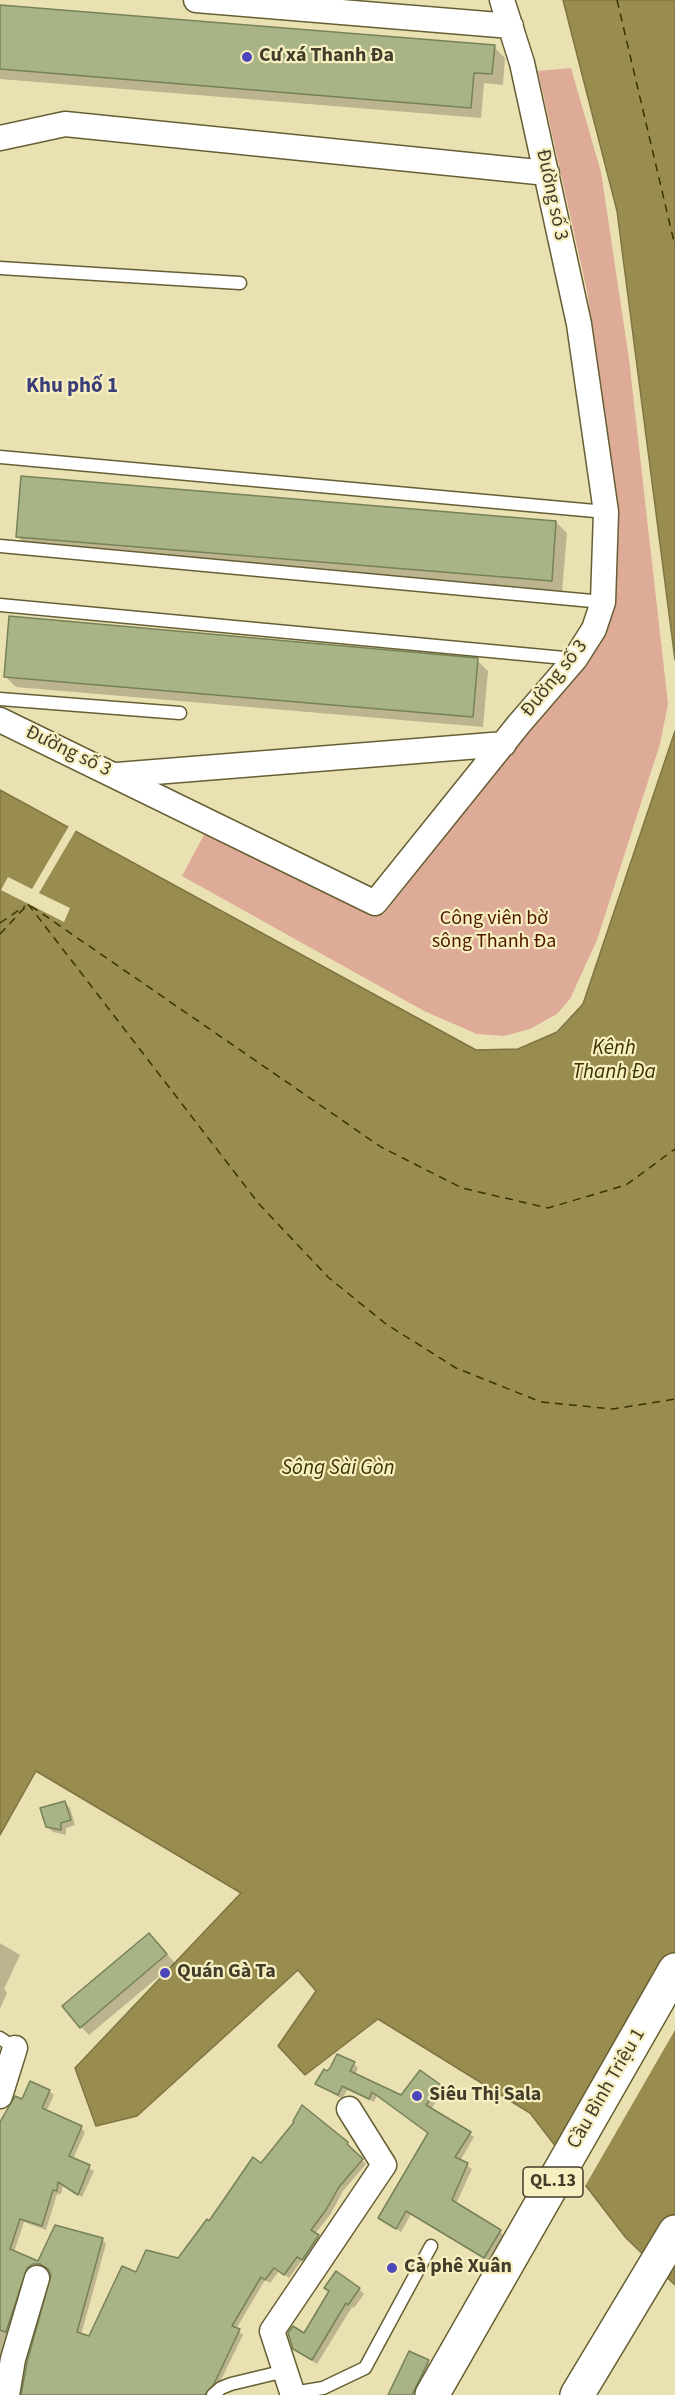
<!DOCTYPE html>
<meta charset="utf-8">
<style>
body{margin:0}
canvas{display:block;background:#eae1b2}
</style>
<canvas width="675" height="2395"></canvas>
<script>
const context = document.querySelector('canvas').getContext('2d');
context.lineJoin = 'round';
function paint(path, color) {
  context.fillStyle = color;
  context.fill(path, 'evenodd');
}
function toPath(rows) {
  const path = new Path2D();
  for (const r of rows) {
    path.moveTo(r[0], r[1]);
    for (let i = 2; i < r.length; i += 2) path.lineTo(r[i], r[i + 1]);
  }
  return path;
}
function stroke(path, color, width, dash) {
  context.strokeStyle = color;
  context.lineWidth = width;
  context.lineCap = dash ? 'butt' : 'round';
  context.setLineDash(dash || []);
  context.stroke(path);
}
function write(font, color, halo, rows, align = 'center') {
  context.font = font + ' "Source Sans 3",sans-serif';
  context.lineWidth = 4.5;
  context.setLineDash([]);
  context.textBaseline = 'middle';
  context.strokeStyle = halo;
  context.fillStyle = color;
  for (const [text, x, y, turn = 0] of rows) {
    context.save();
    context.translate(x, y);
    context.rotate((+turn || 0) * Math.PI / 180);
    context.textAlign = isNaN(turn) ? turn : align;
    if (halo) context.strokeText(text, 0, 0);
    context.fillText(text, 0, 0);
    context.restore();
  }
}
paint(toPath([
 [571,68,601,172,629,359,668,704,660,744,597,940,570,999,557,1014,530,1029,504,1036,477,1034,424,1011,182,876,205,833,372,916,384,914,503,763,583,667,611,605,615,484,587,291,538,71]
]), '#dfab99');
const water = toPath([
 [563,0,675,0,675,660,617,211,563,0],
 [675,731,675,2285,626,2238,530,2113,378,2019,305,2075,278,2046,316,1991,298,1970,137,2116,96,2126,75,2068,241,1893,36,1771,0,1835,0,790,476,1050,518,1049,557,1032,583,1004,675,731]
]);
paint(water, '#988d4e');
stroke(water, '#7e7543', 1.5);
paint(toPath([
 [69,826,76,830,39,893,70,908,64,922,1,890,8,877,32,889],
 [675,1957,675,2030,584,2188,560,2157]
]), '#eae1b2');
paint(toPath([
 [0,6,494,47,505,58,503,85,484,83,481,118,0,79],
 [556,522,567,533,562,592,28,547,17,536],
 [477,660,488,671,483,727,16,687,5,676],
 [65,1803,70,1808,75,1825,66,1828,66,1835,53,1832,47,1826],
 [0,1943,20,1955,4,1989,7,1993,0,2009],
 [157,1943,175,1963,89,2035,81,2027],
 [354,2064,358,2068,355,2075,402,2097,421,2072,444,2091,431,2109,474,2137,460,2161,472,2169,456,2204,504,2235,489,2261,411,2214,401,2232,380,2218,429,2133,377,2095,374,2102,347,2090,342,2099,317,2083,328,2072],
 [49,2091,54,2095,46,2112,81,2128,85,2132,73,2159,94,2171,82,2197,63,2185,61,2194,57,2194,46,2230,24,2222,14,2252,39,2263,102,2239,106,2244,81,2335,90,2338,137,2274,179,2260,209,2223,261,2165,347,2143,351,2147,350,2149,366,2164,343,2191,330,2215,315,2234,323,2241,307,2263,302,2260,289,2278,279,2271,270,2283,265,2280,236,2329,243,2335,217,2388,211,2395,23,2395,52,2274,47,2268,38,2268,0,2376,0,2126,22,2101],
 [359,2289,364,2294,354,2308,352,2307,317,2364,301,2354,295,2348,331,2292],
 [428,2362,433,2367,419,2395,389,2395]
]), '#0003');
stroke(toPath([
 [617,0,675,246],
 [28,904,259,1204,329,1278,386,1324,456,1368,541,1402,613,1409,675,1399],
 [31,906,381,1147,462,1188,548,1208,626,1185,675,1149],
 [0,923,25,906],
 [0,934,28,904]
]), '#3b3200', 1.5, [8, 6]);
const building = toPath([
 [0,5,495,45,492,74,474,73,471,108,0,69,0,5],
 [21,476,556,521,552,581,16,537,21,476],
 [9,616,478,658,473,717,4,677,9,616],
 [65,1801,71,1820,61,1823,61,1830,46,1827,40,1808,65,1801],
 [149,1933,167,1954,80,2028,62,2006,149,1933],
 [337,2054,355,2062,350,2071,401,2095,420,2070,441,2085,426,2105,471,2132,455,2157,468,2163,452,2200,501,2230,484,2258,406,2211,396,2229,378,2218,428,2133,372,2092,369,2099,342,2086,338,2095,315,2084,324,2069,327,2071,330,2068,337,2054],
 [30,2081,50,2090,42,2108,82,2126,69,2156,90,2165,78,2195,58,2182,57,2191,53,2190,42,2226,20,2219,10,2249,38,2261,55,2225,103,2238,77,2332,89,2336,122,2266,136,2272,146,2250,178,2258,207,2219,209,2221,253,2157,261,2163,294,2122,293,2121,302,2105,348,2142,347,2144,363,2159,339,2187,326,2210,311,2230,319,2235,302,2260,297,2257,284,2275,274,2268,265,2280,261,2277,232,2326,240,2329,214,2384,205,2395,21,2395,27,2362,51,2275,48,2269,40,2264,33,2264,27,2268,6,2332,0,2330,0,2122,15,2096,22,2099,30,2081],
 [336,2271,360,2288,348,2305,346,2303,312,2360,293,2349,288,2333,293,2326,304,2333,329,2291,324,2288,336,2271],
 [409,2351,429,2360,412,2395,388,2395,409,2351]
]);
paint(building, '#a8b386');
stroke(building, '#778157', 1.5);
const lane = toPath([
 [0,268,240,283],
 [0,457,606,512],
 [0,546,603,602],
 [0,605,575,659],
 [0,699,180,713],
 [0,2038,15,2048],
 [293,2393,323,2388,365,2368,431,2246],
 [213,2395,221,2388,231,2384,285,2371]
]);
const street = toPath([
 [196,0,511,26],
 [0,138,65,124,547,173],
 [0,720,375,903,519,724,575,659,594,629,603,602,606,512,579,324,522,63,502,0],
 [117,775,504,744],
 [0,2096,15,2048],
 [7,2395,13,2359,37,2278],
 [293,2395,272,2331,384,2165,349,2109]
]);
const primary = toPath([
 [432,2395,675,1970],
 [577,2395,675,2232]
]);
stroke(lane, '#675f34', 15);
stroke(street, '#675f34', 27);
stroke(primary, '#675f34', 36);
stroke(lane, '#fff', 12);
stroke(street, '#fff', 24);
stroke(primary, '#fff', 33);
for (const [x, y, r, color] of [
 [247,57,6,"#4c47bd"],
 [165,1973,6,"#4c47bd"],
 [417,2096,6,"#4c47bd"],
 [392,2268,6,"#4c47bd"]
]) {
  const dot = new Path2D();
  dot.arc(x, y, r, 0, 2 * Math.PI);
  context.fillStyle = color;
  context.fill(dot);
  stroke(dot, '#f7efbf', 2);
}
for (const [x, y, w] of [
 [553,2182,60]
]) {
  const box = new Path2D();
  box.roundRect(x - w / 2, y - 15, w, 30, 4.5);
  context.fillStyle = '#f7efbf';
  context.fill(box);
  stroke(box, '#413d2a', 1.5);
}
write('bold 18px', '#413d2a', null, [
 ["QL.13",553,2182]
]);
write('bold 20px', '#413d2a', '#f7efbf', [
 ["Cư xá Thanh Đa",259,57],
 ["Quán Gà Ta",177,1973],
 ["Siêu Thị Sala",429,2096],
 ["Cà phê Xuân",404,2268]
], 'left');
write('20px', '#413d2a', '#f7efbf', [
 ["Đường số 3",551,195,78],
 ["Đường số 3",555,679,-51],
 ["Đường số 3",68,752,26],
 ["Cầu Bình Triệu 1",607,2089,-60]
]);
write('20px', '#4f1601', '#f7efbf', [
 ["Công viên bờ",494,920],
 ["sông Thanh Đa",494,943]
]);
write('bold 21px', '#3b3d79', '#f7efbf', [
 ["Khu phố 1",72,387]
]);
write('italic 21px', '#3b3200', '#f7efbf', [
 ["Kênh",614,1049],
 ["Thanh Đa",614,1073],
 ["Sông Sài Gòn",338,1469]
]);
</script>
